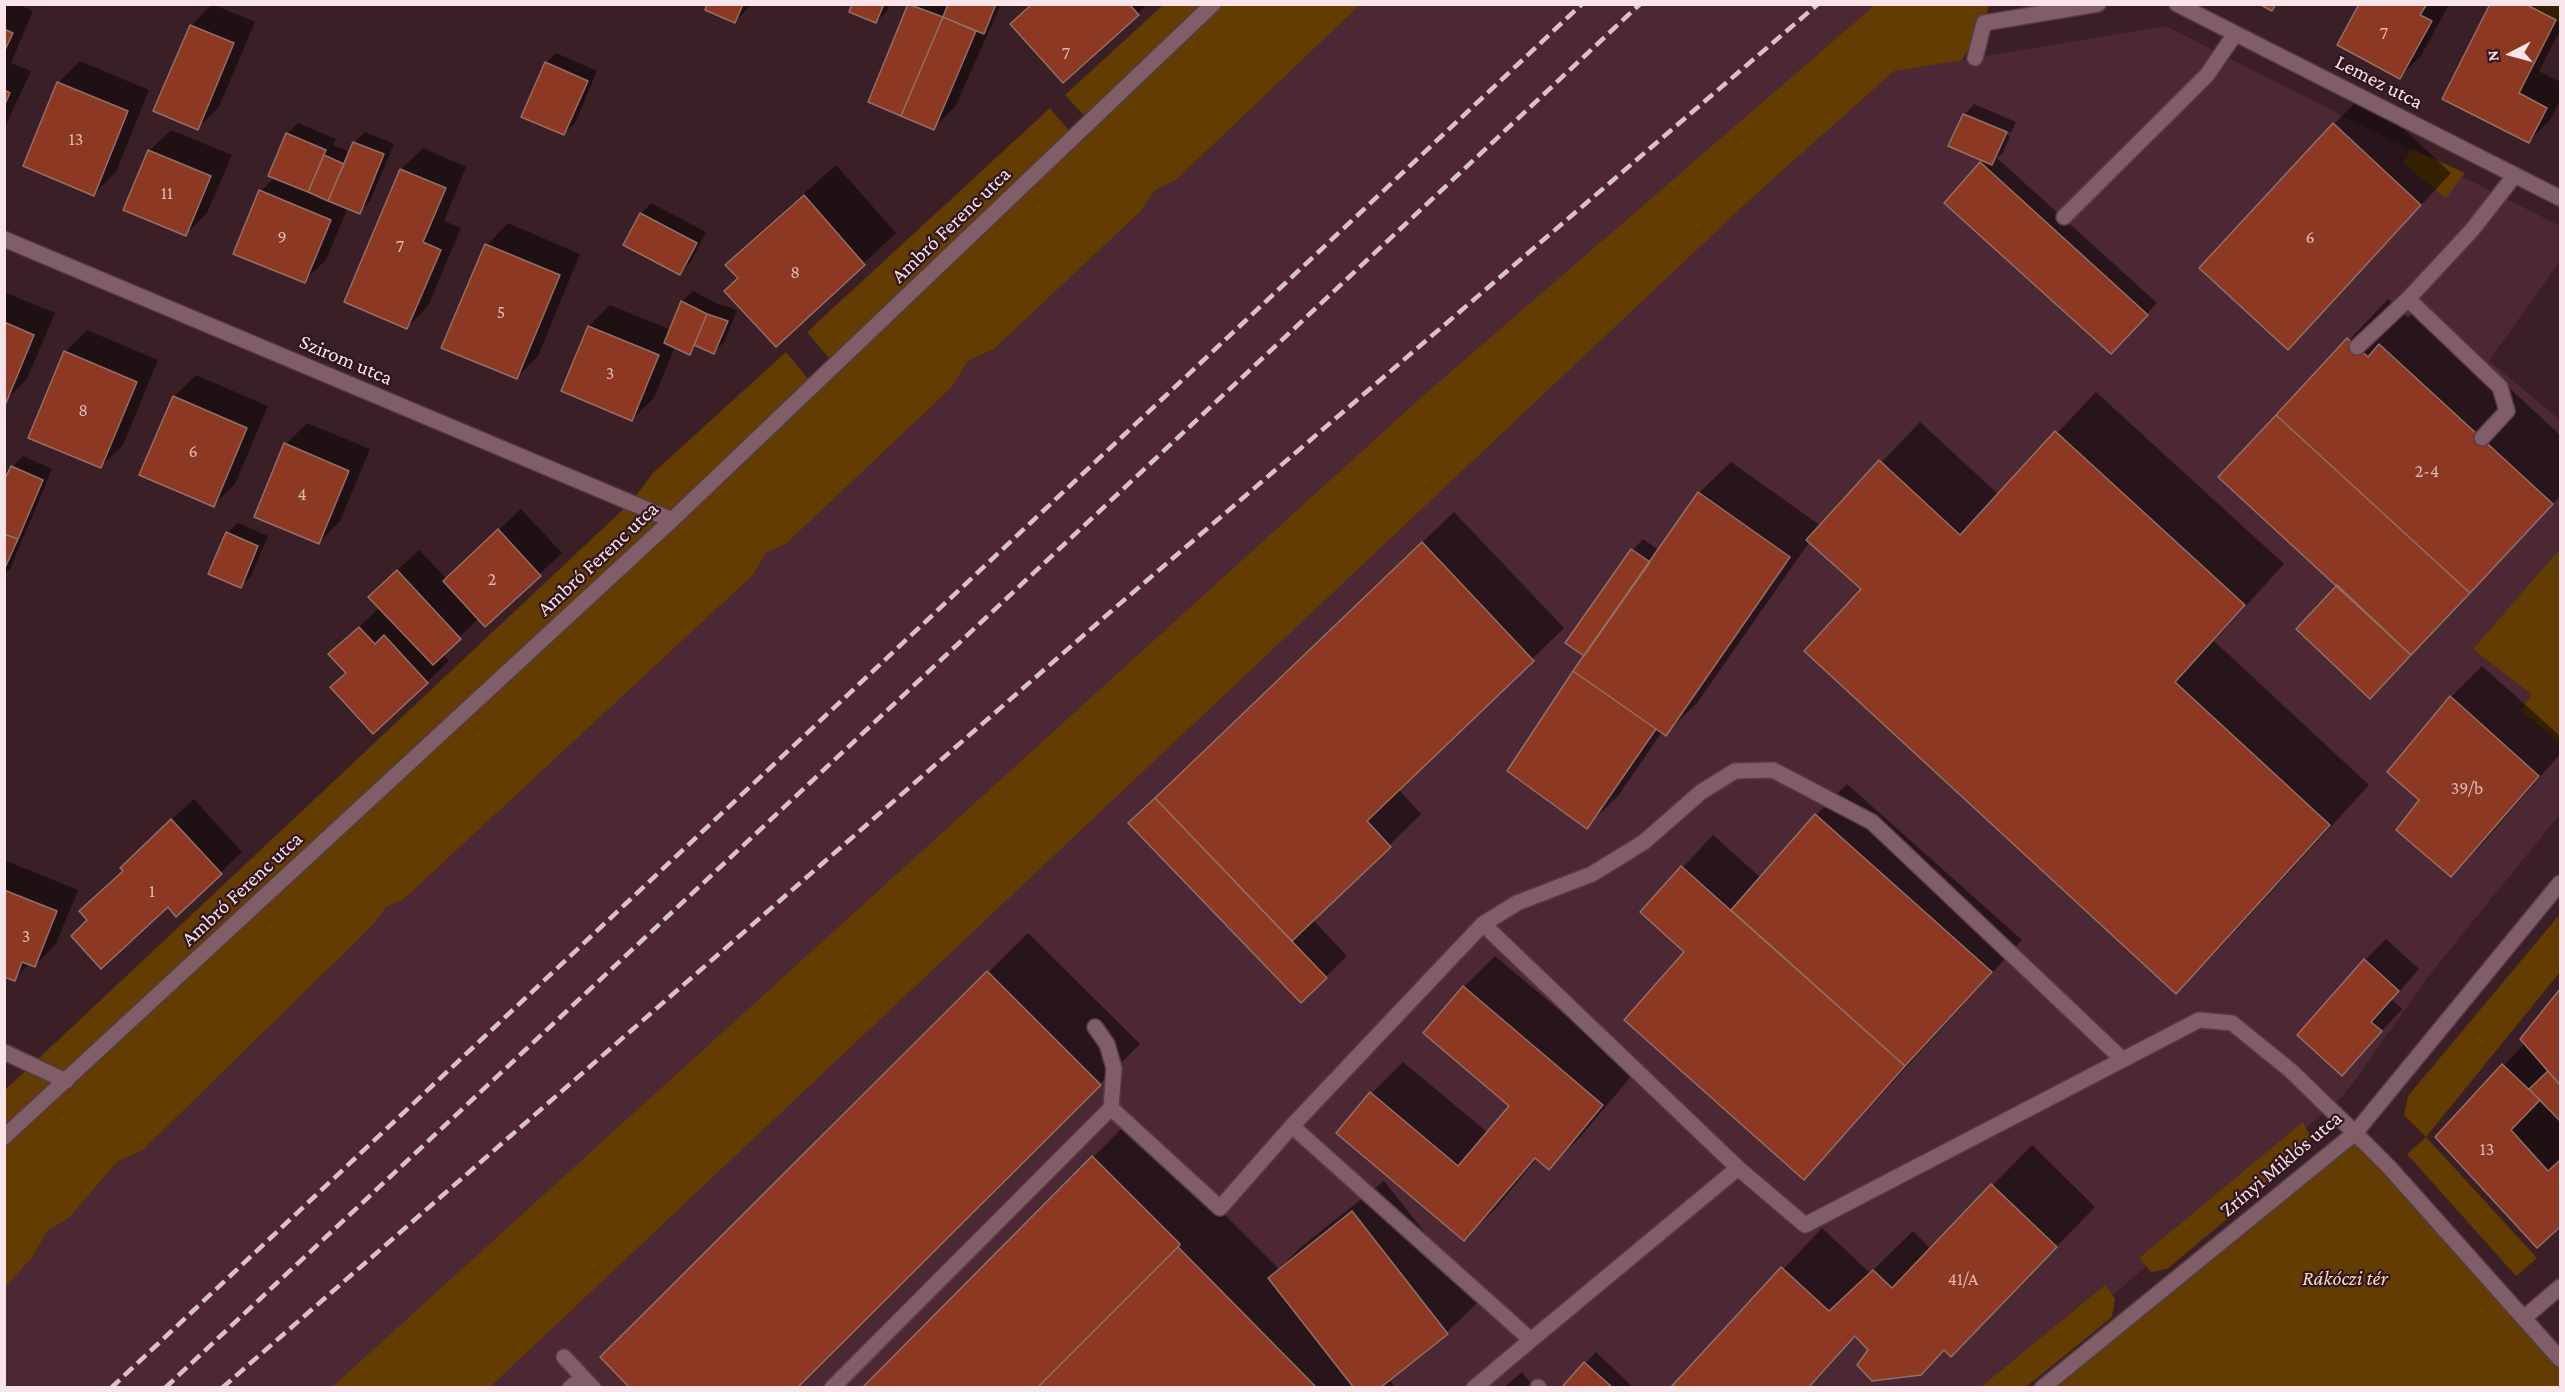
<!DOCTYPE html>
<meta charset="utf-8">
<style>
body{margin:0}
#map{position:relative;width:2565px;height:1392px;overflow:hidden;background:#3b1f27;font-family:"Crimson Pro",serif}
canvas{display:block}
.frame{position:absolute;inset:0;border:6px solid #f8e4e9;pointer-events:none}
.north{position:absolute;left:2481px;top:24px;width:60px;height:60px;-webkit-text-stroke:4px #30151e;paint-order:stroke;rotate:264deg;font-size:16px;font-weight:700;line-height:24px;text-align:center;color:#f8e4e9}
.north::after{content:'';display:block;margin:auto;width:21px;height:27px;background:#f8e4e9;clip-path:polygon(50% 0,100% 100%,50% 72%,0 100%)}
</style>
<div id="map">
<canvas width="2565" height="1392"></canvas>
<div class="frame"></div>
<div class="north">N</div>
</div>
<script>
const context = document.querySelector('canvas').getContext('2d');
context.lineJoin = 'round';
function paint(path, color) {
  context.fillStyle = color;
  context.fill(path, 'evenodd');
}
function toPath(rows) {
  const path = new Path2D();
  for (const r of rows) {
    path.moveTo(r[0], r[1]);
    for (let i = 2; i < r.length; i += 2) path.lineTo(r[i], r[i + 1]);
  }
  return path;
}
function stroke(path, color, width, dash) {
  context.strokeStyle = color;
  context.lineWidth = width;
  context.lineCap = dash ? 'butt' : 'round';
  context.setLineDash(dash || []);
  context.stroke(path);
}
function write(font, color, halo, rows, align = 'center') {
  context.font = font + ' "Crimson Pro",serif';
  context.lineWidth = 4.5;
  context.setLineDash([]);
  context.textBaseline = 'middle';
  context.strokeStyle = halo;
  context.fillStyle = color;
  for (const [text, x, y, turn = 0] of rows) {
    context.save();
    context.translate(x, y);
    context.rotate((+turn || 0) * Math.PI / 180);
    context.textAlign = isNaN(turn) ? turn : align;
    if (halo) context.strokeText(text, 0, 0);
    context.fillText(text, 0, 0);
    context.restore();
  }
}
paint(toPath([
 [1360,5,1950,5,1962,60,2166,26,2560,226,2560,261,2489,361,2560,420,2560,549,2474,649,2532,695,2520,710,2560,743,2560,814,2431,973,2345,1094,2007,1387,5,1387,4,1287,32,1258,48,1230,69,1218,117,1162,143,1150,374,924,386,907,403,900,753,575,766,553,786,544,951,388,968,361,994,349,1141,211,1155,190,1176,180]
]), '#4b2833');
paint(toPath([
 [1163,5,1360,5,1176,180,1155,190,1141,211,994,349,968,361,951,388,786,544,766,553,753,575,403,900,386,907,374,924,143,1150,117,1162,69,1218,48,1230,32,1258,5,1287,5,1090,631,502,653,473,786,352,813,385,834,364,807,332,1050,108,1074,137,1090,122,1065,95],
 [1875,5,1989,5,1984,23,1962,60,1894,71,1757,193,490,1387,331,1388,1425,394],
 [2524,5,2560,5,2560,23],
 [2412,149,2465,173,2446,198,2403,163],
 [2560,549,2560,743,2520,710,2532,695,2473,649],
 [2560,914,2560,972,2426,1137,2537,1258,2516,1276,2407,1154,2426,1137,2404,1115,2408,1096],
 [2303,1122,2311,1138,2304,1155,2167,1269,2151,1272,2139,1258],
 [2355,1133,2560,1359,2560,1387,2042,1388],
 [2105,1285,2115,1299,2112,1317,2026,1387,1981,1387]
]), '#623c00');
paint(toPath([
 [4,4,18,4,33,11,11,63,31,71,4,129],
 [212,4,255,22,219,107,198,128,191,26],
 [709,4,752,4,735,22],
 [854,4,889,4,887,11,876,22],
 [909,4,1001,4,955,107,933,128,870,101],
 [1032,4,1147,4,1138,14],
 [2361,4,2449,4,2421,56,2399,77],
 [2492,4,2560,4,2560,30,2539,71,2560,82,2560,100,2550,120,2529,141],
 [556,53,597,71,575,123,564,134,546,63],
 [80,61,149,90,116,172,94,194,25,165,59,82],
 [2365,93,2451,173,2288,348,2334,124],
 [1974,104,2016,122,2011,133,1967,114,1967,117,2010,136,2003,153,1997,158,2157,303,2121,342,1946,203,1984,160,1964,115],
 [298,123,336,139,333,145,350,152,354,143,365,132,394,144,370,201,359,212,348,207,326,260,304,281,261,191,275,177,287,134],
 [171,130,232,155,207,213,186,234,149,151],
 [423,148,466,167,444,221,461,228,428,306,407,328,346,302,401,169],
 [836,165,896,233,776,345,739,277,727,265,758,234],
 [651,203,706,232,690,263,680,273,641,214],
 [508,223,580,254,538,356,516,378,487,245],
 [693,291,718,304,737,310,724,342,714,352,697,345,690,353,675,346,654,398,632,419,589,326,610,305,671,330,682,301],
 [4,292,55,313,27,379,5,401],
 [2388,299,2408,318,2420,305,2560,435,2560,496,2432,631,2339,586,2220,477],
 [87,330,158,360,123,445,101,466,65,352],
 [196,375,268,406,235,484,213,505,174,397],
 [2096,392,2284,564,2214,641,2369,785,2216,952,2176,992,1863,589,1810,541,1697,703,1665,734,1662,732,1618,796,1586,827,1595,645,1568,643,1633,550,1643,539,1660,551,1699,493,1731,462,1821,526,1920,422,1999,495],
 [307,423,370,449,340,521,319,542,286,444],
 [23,456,52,469,10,569,4,574,4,485,12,467],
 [521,509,562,553,485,625,479,618,442,654,449,661,427,682,332,687,347,672,330,654,380,607,392,575,419,550,447,579],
 [1454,512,1564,628,1398,789,1421,814,1313,920,1347,956,1301,1001,1152,802],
 [238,523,268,536,251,576,240,587,227,533],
 [2482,666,2560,736,2560,754,2482,844,2451,875,2421,800,2451,697],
 [1847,784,2022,940,1835,1146,1804,1178,1686,952,1642,912,1713,835,1761,878,1816,815],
 [194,799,242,852,220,873,168,905,89,920,103,890,124,870,143,846],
 [4,860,78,890,56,944,35,965,30,963,14,979,4,975],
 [1028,933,1140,1044,795,1388,627,1388,630,1385,602,1357],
 [2386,939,2419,969,2392,1000,2402,1009,2342,1074,2365,960],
 [1495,956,1634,1073,1580,1137,1549,1168,1537,1158,1496,1208,1464,1239,1338,1132,1372,1093,1403,1062,1488,1133,1511,1106,1464,987],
 [2560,992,2560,1225,2537,1246,2437,1137,2525,1043,2522,1039],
 [1133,1117,1218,1204,1216,1206,1279,1269,1301,1247,1384,1181,1479,1301,1447,1332,1388,1379,1396,1388,864,1388],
 [2032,1145,2095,1207,1951,1355,1945,1349,1870,1350,1857,1335,1809,1388,1672,1388,1822,1228,1870,1273,1913,1231,1931,1249],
 [1596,1352,1634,1388,1563,1388],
 [1522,1372,1535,1388,1503,1388]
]), '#0007');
const building = toPath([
 [707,4,743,4,735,23,705,10,707,4],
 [852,4,884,4,876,23,849,12,852,4],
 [908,4,943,17,901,116,868,102,908,4],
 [948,4,996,4,984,34,943,17,948,4],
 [1032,4,1129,4,1139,15,1063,83,1010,24,1032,4],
 [2259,4,2276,4,2272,11,2259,4],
 [2359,4,2427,4,2420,15,2432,21,2400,79,2337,45,2359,4],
 [2490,4,2525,4,2556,20,2519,93,2547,108,2529,143,2442,99,2490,4],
 [943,17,976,31,934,130,901,116,943,17],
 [190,25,234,43,198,130,153,111,190,25],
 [4,29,13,33,4,52,4,29],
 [545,62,588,81,564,135,521,117,545,62],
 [57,82,128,111,94,196,23,166,57,82],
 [4,90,10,93,4,106,4,90],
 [1963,114,2007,132,1992,165,1948,146,1963,114],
 [2333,123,2421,205,2288,350,2199,268,2333,123],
 [286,133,326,150,308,192,268,176,286,133],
 [353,142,384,154,360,214,328,201,353,142],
 [148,150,211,176,186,236,123,210,148,150],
 [324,155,344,164,328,201,308,192,324,155],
 [1980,162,2148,315,2111,354,1944,203,1980,162],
 [400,169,446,188,423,242,441,250,407,329,344,302,400,169],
 [259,190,331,220,305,283,233,254,259,190],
 [804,195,865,265,776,347,724,291,738,278,725,265,804,195],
 [640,213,697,243,680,275,623,245,640,213],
 [485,244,560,275,517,379,441,348,485,244],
 [681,301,707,314,690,355,664,343,681,301],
 [707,314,728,321,714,354,694,345,707,314],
 [4,322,34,335,6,403,4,402,4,322],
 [588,326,659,355,632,421,561,391,588,326],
 [2347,338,2368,357,2379,344,2553,504,2470,593,2276,415,2347,338],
 [64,351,137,382,101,468,28,438,64,351],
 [173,396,247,428,214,507,139,475,173,396],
 [2276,415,2470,593,2411,655,2218,477,2276,415],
 [2055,431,2245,605,2175,682,2330,825,2176,994,1804,651,1861,589,1806,540,1879,460,1960,535,2055,431],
 [284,443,349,471,319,544,254,517,284,443],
 [11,466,43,480,18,539,4,534,4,481,11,466],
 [1698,492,1790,557,1666,736,1573,671,1698,492],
 [498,529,541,576,485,627,443,581,498,529],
 [226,532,258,546,241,588,208,574,226,532],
 [4,534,18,539,4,570,4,534],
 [1422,542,1534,661,1367,821,1391,847,1292,941,1155,798,1422,542],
 [1631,549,1650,562,1584,656,1565,643,1631,549],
 [397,570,461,639,433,665,368,597,397,570],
 [2337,585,2411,655,2370,699,2296,629,2337,585],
 [359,627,375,644,384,635,428,683,373,734,330,687,346,673,328,654,359,627],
 [1573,671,1656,729,1587,829,1507,771,1573,671],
 [2450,696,2539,776,2451,877,2396,830,2419,800,2387,772,2450,696],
 [1155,798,1327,978,1301,1003,1128,823,1155,798],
 [1815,814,1992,972,1905,1066,1731,910,1815,814],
 [171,819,222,874,176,917,168,907,101,969,71,936,87,920,79,911,123,871,120,868,171,819],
 [1681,866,1905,1066,1804,1180,1624,1020,1684,952,1640,912,1681,866],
 [4,890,57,911,35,967,22,962,15,981,4,977,4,890],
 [2364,959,2399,991,2371,1022,2382,1031,2342,1076,2297,1035,2364,959],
 [987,971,1101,1085,797,1388,630,1388,600,1357,987,971],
 [1463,986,1603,1105,1549,1170,1535,1158,1464,1241,1336,1133,1370,1092,1458,1166,1509,1106,1423,1033,1463,986],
 [2560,989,2560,1085,2520,1039,2560,989],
 [2502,1064,2540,1100,2511,1130,2548,1171,2560,1160,2560,1227,2537,1248,2435,1137,2502,1064],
 [2548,1071,2560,1085,2560,1121,2529,1089,2548,1071],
 [1092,1156,1180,1244,1178,1247,1037,1388,862,1388,1092,1156],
 [1991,1184,2057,1247,1951,1357,1944,1350,1921,1375,1872,1381,1857,1365,1868,1350,1855,1336,1808,1388,1670,1388,1781,1267,1829,1311,1873,1270,1892,1288,1991,1184],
 [1352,1211,1448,1334,1380,1388,1354,1388,1268,1278,1352,1211],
 [1178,1247,1317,1388,1037,1388,1178,1247],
 [1584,1362,1613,1388,1561,1388,1584,1362]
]);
paint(building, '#8d3822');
stroke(building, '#927067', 1.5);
const lane = toPath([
 [1975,58,1984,23,2098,4],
 [2064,217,2207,75,2235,34],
 [2408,299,2500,387,2507,411,2482,438],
 [2357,347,2408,299,2472,230,2515,175],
 [1483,924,1738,1168,1805,1225,2199,1020,2232,1023,2290,1070,2355,1133],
 [1095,1027,1107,1044,1114,1068,1111,1108],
 [1292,1126,1531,1340,1738,1168],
 [564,1357,593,1388],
 [1538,1387,1539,1388],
 [570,1388,583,1377],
 [832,1388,1111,1108,1220,1208,1292,1126,1483,924,1517,903,1592,874,1644,842,1701,792,1735,771,1773,770,1872,822,2122,1059],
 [1474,1388,1531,1340]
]);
const street = toPath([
 [2177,4,2560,198],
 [4,239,672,520],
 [4,1052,66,1081],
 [2355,1133,2389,1167,2560,1359],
 [4,1137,672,520,1213,4],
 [2524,1318,2560,1287],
 [2042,1388,2355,1133,2560,883]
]);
stroke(lane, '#553c44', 18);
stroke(street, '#553c44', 18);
stroke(lane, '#7f5e67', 15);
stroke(street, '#7f5e67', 15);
stroke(toPath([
 [111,1388,1582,4],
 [165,1388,1640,4],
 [222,1388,1116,607,1818,4]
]), '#d8c2c8', 4.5, [12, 6]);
write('18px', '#ddb9b7', null, [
 ["7",2384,33],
 ["7",1066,53],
 ["13",76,139],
 ["11",167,193],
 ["9",282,237],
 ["6",2310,237],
 ["7",400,246],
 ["8",795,272],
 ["5",501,312],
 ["3",610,373],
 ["8",83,410],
 ["6",193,451],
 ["2-4",2427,471],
 ["4",302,494],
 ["2",492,579],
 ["39/b",2467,788],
 ["1",152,891],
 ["3",26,936],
 ["13",2487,1149],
 ["41/A",1963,1279]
]);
write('21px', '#f8e4e9', '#30151e', [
 ["Lemez utca",2379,82,27],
 ["Ambró Ferenc utca",951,225,-44],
 ["Szirom utca",346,360,23],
 ["Ambró Ferenc utca",598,559,-43],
 ["Ambró Ferenc utca",242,889,-43],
 ["Zrínyi Miklós utca",2281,1164,-40]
]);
write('italic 21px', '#fcdbb6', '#30151e', [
 ["Rákóczi tér",2345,1279]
]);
</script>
